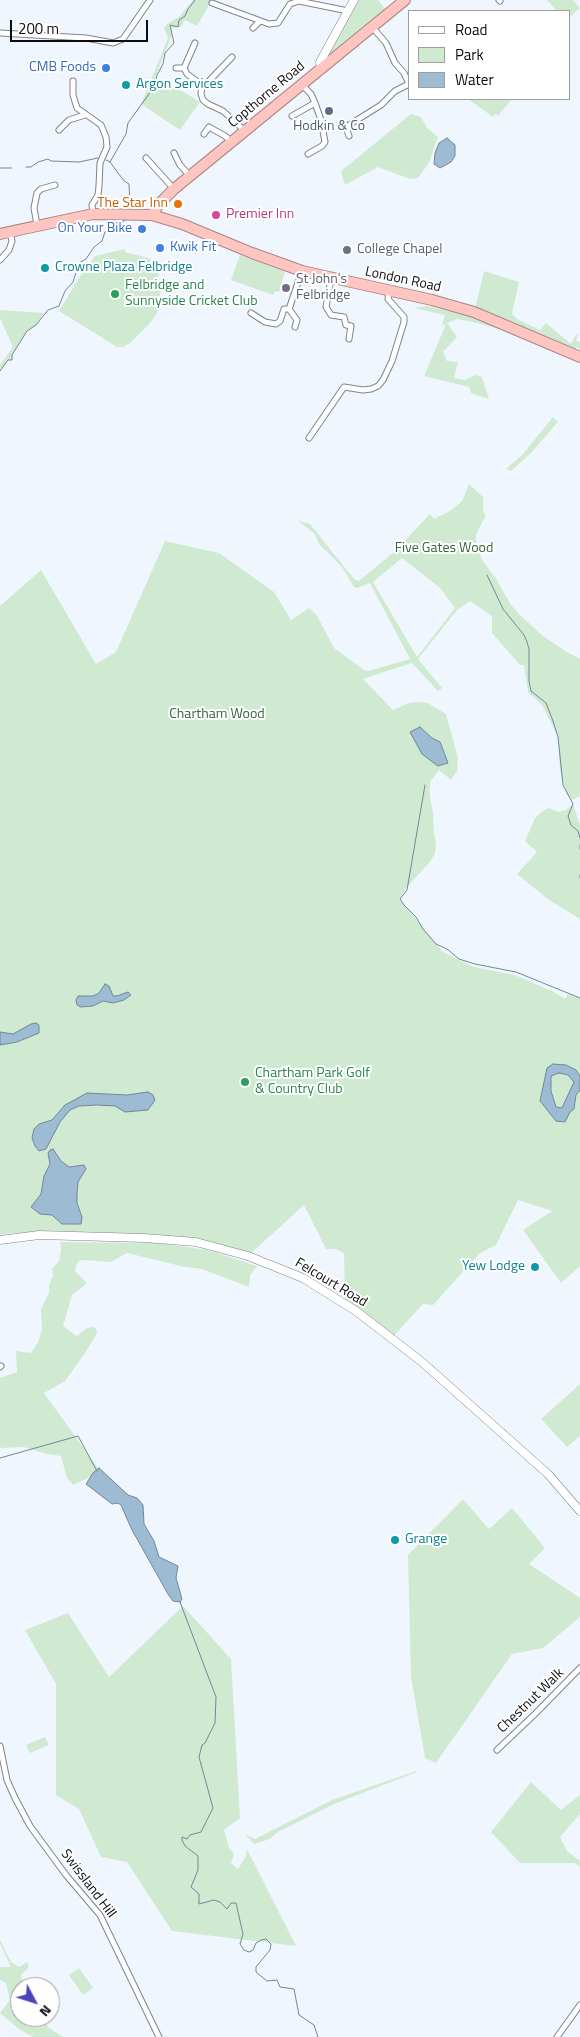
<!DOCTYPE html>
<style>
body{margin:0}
#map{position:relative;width:580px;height:2037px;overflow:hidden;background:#f0f6fe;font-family:"Titillium Web",sans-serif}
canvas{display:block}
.legend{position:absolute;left:408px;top:10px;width:162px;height:90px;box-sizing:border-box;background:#fff;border:1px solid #9d9e9f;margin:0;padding:6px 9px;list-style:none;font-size:15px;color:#0b0d10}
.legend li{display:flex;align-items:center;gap:10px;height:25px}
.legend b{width:25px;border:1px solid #9d9e9f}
.north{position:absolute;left:10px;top:1977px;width:50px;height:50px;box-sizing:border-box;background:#fff;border:1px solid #9d9e9f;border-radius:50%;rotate:130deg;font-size:14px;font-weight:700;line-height:20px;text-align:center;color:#0b0d10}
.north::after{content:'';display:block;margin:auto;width:18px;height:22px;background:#4c43ba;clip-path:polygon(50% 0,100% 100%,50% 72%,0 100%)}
.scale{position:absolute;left:10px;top:20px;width:138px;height:22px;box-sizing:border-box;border:2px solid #0b0d10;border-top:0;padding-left:6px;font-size:15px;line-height:18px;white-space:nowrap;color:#0b0d10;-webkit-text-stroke:4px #fff;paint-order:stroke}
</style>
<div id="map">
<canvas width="580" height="2037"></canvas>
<ul class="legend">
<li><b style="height:6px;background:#fff"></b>Road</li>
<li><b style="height:14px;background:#d0ead2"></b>Park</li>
<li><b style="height:14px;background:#9dbbd3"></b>Water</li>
</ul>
<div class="north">N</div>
<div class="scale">200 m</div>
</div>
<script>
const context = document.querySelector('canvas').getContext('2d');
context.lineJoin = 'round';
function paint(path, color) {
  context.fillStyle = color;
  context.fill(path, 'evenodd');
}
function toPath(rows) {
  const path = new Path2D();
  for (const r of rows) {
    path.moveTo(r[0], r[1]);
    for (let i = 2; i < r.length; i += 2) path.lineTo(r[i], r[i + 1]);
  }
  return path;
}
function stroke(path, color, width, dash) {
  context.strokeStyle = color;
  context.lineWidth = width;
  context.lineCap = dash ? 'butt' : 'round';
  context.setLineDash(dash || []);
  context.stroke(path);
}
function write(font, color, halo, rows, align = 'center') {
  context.font = font + ' "Titillium Web",sans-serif';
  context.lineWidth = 4;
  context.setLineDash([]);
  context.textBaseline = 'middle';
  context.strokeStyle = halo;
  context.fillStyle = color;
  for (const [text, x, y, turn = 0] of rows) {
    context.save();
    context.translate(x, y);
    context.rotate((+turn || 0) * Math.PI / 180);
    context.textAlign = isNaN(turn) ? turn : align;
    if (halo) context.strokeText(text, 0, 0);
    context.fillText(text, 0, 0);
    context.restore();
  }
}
paint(toPath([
 [193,0,212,0,197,26,185,20,181,27,171,28,172,35,154,80,177,88,200,102,180,130,141,104,168,38,164,28,167,24,179,17],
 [356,0,378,0,387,11,325,61],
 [547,0,573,0,580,8,569,18,569,11,557,11],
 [468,99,512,99,498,116,495,114,493,117],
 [411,114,421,117,427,128,438,137,429,163,418,178,410,179,378,167,345,185,341,171],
 [125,249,125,252,148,258,159,266,158,281,161,289,157,313,150,323,130,343,123,347,117,347,59,311,79,278,95,256],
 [240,255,285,272,279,292,275,291,273,295,231,280],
 [484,271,519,282,512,314,517,319,540,330,546,323,571,344,576,334,578,335,576,340,580,343,580,349,577,347,575,350,473,322,457,319,447,323,457,337,443,352,447,361,458,362,454,378,465,380,476,375,482,377,489,399,471,393,469,387,424,376,446,324,442,326,445,315,414,308,427,306,473,317],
 [0,310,44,313,36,325,27,331,12,355,12,360,8,360,0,371,0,365,13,347,0,318],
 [553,417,558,422,531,453,511,471,506,469,523,454],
 [469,484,483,497,483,512,486,515,476,535,476,544,482,560,495,577,511,605,520,615,543,636,567,652,580,659,580,796,572,800,566,794,560,770,558,737,542,705,528,692,524,665,520,665,492,633,492,616,470,601,457,610,418,659,442,688,438,691,412,663,363,679,393,710,409,703,420,702,428,703,446,714,458,758,457,771,451,780,439,770,430,782,430,798,433,812,434,834,436,843,435,854,429,863,407,887,401,896,401,901,443,952,474,967,515,975,554,992,565,999,568,994,580,998,580,1266,561,1283,523,1230,552,1211,518,1200,496,1245,480,1253,433,1305,423,1304,392,1338,345,1303,344,1253,336,1249,326,1249,304,1205,248,1256,196,1242,15,1233,0,1235,0,606,41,570,96,664,116,652,165,541,219,553,274,592,291,620,309,608,316,614,334,648,364,670,368,671,410,659,370,583,357,588,354,587,342,567,320,545,314,533,298,521,310,524,354,579,359,581,395,551,430,514,434,519,450,511,462,501],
 [402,558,440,588,455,608,417,657,373,582],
 [573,804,580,825,580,919,549,900,517,874,537,852,525,841,535,818,544,810,549,808,558,812,566,810],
 [60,1242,158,1243,208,1250,257,1266,250,1275,249,1287,202,1269,185,1267,127,1253,111,1262,84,1260,79,1261,76,1266,75,1271,85,1281,86,1284,72,1295,63,1326,77,1336,87,1328,93,1327,96,1328,97,1333,85,1353,65,1381,44,1393,101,1472,73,1485,67,1478,61,1456,46,1454,24,1447,0,1448,0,1378,17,1372,16,1351,31,1353,39,1340,42,1329,41,1309,49,1293,49,1285,53,1276,52,1269,59,1261,61,1249],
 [580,1384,580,1436,567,1447,541,1419],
 [463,1499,489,1529,512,1508,545,1548,529,1564,580,1598,580,1617,543,1648,512,1654,436,1763,425,1758,411,1677,408,1555],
 [183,1606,231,1659,240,1818,224,1830,229,1848,234,1854,231,1863,238,1869,246,1856,247,1849,296,1946,172,1931,127,1862,101,1857,79,1809,56,1795,56,1684,25,1630,68,1613,109,1677],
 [45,1737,49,1745,30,1753,26,1745],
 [416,1771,417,1772,334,1804,278,1832,270,1839,254,1844,245,1834,255,1839,332,1800],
 [531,1782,561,1810,580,1795,580,1814,560,1837,567,1851,580,1861,580,1867,575,1863,520,1863,491,1832],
 [0,1940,11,1962,19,1967,28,1962,28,1968,21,1975,23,1986,20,1987,16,2000,20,2003,20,2017,42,2017,49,2028,63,2037,33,2037,19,2029,0,2013,10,2000,6,1983,0,1980,0,1967,11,1967,0,1944],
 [79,1968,93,1988,83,1995,69,1975]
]), '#d0ead2');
const water = toPath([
 [447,138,455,145,455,156,451,162,440,168,434,164,435,153,439,143,447,138],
 [420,727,432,738,440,742,448,763,438,766,422,754,410,732,420,727],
 [105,984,109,986,113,996,117,996,128,992,131,995,124,1000,113,1003,103,1001,93,1006,81,1007,77,1005,76,1000,78,996,93,996,99,993,105,984],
 [36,1023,39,1025,39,1033,17,1042,0,1045,0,1032,13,1034,31,1024,36,1023],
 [553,1064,566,1065,576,1070,580,1076,580,1090,576,1095,574,1109,570,1112,565,1122,556,1121,540,1101,547,1068,553,1064],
 [559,1073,568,1075,574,1082,562,1108,556,1107,551,1091,551,1076,559,1073],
 [148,1092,153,1095,155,1100,148,1110,125,1112,115,1106,97,1105,79,1106,70,1110,60,1122,46,1149,39,1151,35,1146,32,1138,34,1129,39,1124,52,1120,65,1105,87,1093,127,1095,148,1092],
 [53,1149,61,1161,69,1167,84,1165,86,1169,78,1182,77,1193,77,1203,82,1217,81,1224,62,1224,52,1215,40,1214,31,1207,41,1194,44,1176,50,1164,48,1153,50,1150,53,1149],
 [99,1468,128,1495,137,1498,143,1505,144,1524,154,1541,159,1557,178,1566,176,1578,182,1599,180,1602,173,1601,168,1594,132,1530,121,1505,118,1503,112,1504,86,1484,93,1473,99,1468]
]);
paint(water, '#9dbbd3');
stroke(water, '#718798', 1);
stroke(toPath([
 [106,160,110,162,126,134,128,123,154,87,157,75,163,64,165,53,174,43,170,25,178,27,179,20,185,16,188,9,195,0],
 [110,162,124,181,129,184,130,207],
 [26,167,31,167,38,162,48,159,51,161,79,162,98,158],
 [0,168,12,168],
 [0,371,8,360,12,360,12,355,27,331,36,325,48,310,59,306,65,291,73,282,79,263,86,259,94,247,102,241,105,232,127,219],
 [487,575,503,609,524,635,527,642,529,649,529,681,531,691,546,703,553,721,558,737,563,785,573,804,568,816,571,825,578,831,580,838],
 [425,785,407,890,400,899,404,905,416,917,423,929,436,944,447,949,459,959,475,964,516,972,580,998],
 [580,845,580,849],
 [580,875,580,878],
 [0,1458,78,1436,97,1471],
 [180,1602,216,1697,215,1723,205,1743,202,1745,199,1757,213,1808,201,1832,190,1835,187,1839,182,1837,182,1840,185,1846,198,1856,198,1870,191,1887,199,1894,199,1904,214,1900,220,1902,227,1909,231,1903,236,1903,243,1934,240,1944,244,1950,249,1952,253,1950,256,1943,261,1940,266,1939,271,1944,270,1950,256,1967,256,1972,267,1981,277,1980,280,1987,294,1989,299,2015,314,2025,318,2037]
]), '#718798', 1);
const street = toPath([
 [499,0,500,1],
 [212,3,269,24,278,23,290,4,299,1,348,11],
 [253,28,260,21],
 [373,28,386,43,395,63,404,73,409,84],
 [0,33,86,38,113,43,123,39,150,0],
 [195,43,184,68,187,74,202,85],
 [232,57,209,81,202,85,201,94,203,100,208,104,223,111,245,131],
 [176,68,184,68],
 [73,81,73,95,77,108,101,125,106,137,107,147,100,163,99,186,98,195,92,205,93,214],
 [301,84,311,94,315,103,321,120,325,142,322,146,308,154],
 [292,116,315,103],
 [59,130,69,120,85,115],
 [204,134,209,127,225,136,232,142],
 [349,136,347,130,349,125,381,105,395,91,409,84],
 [174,153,180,165,190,176],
 [146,158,174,189],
 [37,225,34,208,37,193,41,189,55,185],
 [0,260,9,250,12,241,10,232],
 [331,279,326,307,331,315,344,317,346,325,351,326,349,339],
 [251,313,265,322,276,324,280,321,284,309,289,309],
 [295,327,297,320,289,309,302,271],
 [309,438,344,387,363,390,371,389,378,386,383,380,392,361,404,322,404,317,388,299,389,292],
 [0,1367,1,1366],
 [0,1746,7,1780,15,1798,30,1826,66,1875,100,1915,159,2037],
 [497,1750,536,1713,580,1668],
 [557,2037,580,2005]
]);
const secondary = toPath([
 [321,68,320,62,354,0],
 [0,1240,39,1235,144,1238,196,1242,248,1256,303,1278,356,1311,422,1362,548,1474,580,1511]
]);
const highway = toPath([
 [152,215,159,204,174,189,405,0],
 [0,234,93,214,152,215,182,224,252,253,302,271,432,300,474,312,580,357]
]);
stroke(street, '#7e848d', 7);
stroke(secondary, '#7e848d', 9);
stroke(highway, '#aa8583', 12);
stroke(street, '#fff', 5);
stroke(secondary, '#fff', 8);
stroke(highway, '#ffc6c1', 10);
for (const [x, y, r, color] of [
 [106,68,5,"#3f7fe0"],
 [126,85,5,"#0f9aa8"],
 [329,111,5,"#5c6f8a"],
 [178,204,5,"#e8710a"],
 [216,215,5,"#d1479c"],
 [142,229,5,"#3f7fe0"],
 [160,248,5,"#3f7fe0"],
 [347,250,5,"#6b7280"],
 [45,268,5,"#0f9aa8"],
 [286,288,5,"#6b7280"],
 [115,294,5,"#2e9e5b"],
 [245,1082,5,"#2e9e5b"],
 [535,1267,5,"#0f9aa8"],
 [395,1540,5,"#0f9aa8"]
]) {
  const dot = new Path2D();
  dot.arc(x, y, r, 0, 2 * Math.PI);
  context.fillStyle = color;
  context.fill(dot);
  stroke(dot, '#fff', 2);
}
write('14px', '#366cbe', '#fff', [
 ["CMB Foods",96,68],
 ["On Your Bike",132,229],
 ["Kwik Fit",170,248,"left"]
], 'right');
write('14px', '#0d838f', '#fff', [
 ["Argon Services",136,85],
 ["Crowne Plaza Felbridge",55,268],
 ["Yew Lodge",525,1267,"right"],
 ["Grange",405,1540]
], 'left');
write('14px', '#0b0d10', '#fff', [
 ["Copthorne Road",267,95,-40],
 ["London Road",403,280,12],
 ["Felcourt Road",331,1283,31],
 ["Chestnut Walk",531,1701,-44],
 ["Swissland Hill",88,1884,53]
]);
write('14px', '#4e5e75', '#fff', [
 ["Hodkin & Co",329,127]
]);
write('14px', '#c56008', '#fff', [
 ["The Star Inn",168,204]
], 'right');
write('14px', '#b23c85', '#fff', [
 ["Premier Inn",226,215]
], 'left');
write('14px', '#5b616d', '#fff', [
 ["College Chapel",357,250],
 ["St John's",296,280],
 ["Felbridge",296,296]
], 'left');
write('14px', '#27864d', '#fff', [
 ["Felbridge and",125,286],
 ["Sunnyside Cricket Club",125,302],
 ["Chartham Park Golf",255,1074],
 ["& Country Club",255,1090]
], 'left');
write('14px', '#38643e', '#fff', [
 ["Five Gates Wood",444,549],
 ["Chartham Wood",217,715]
]);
</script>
